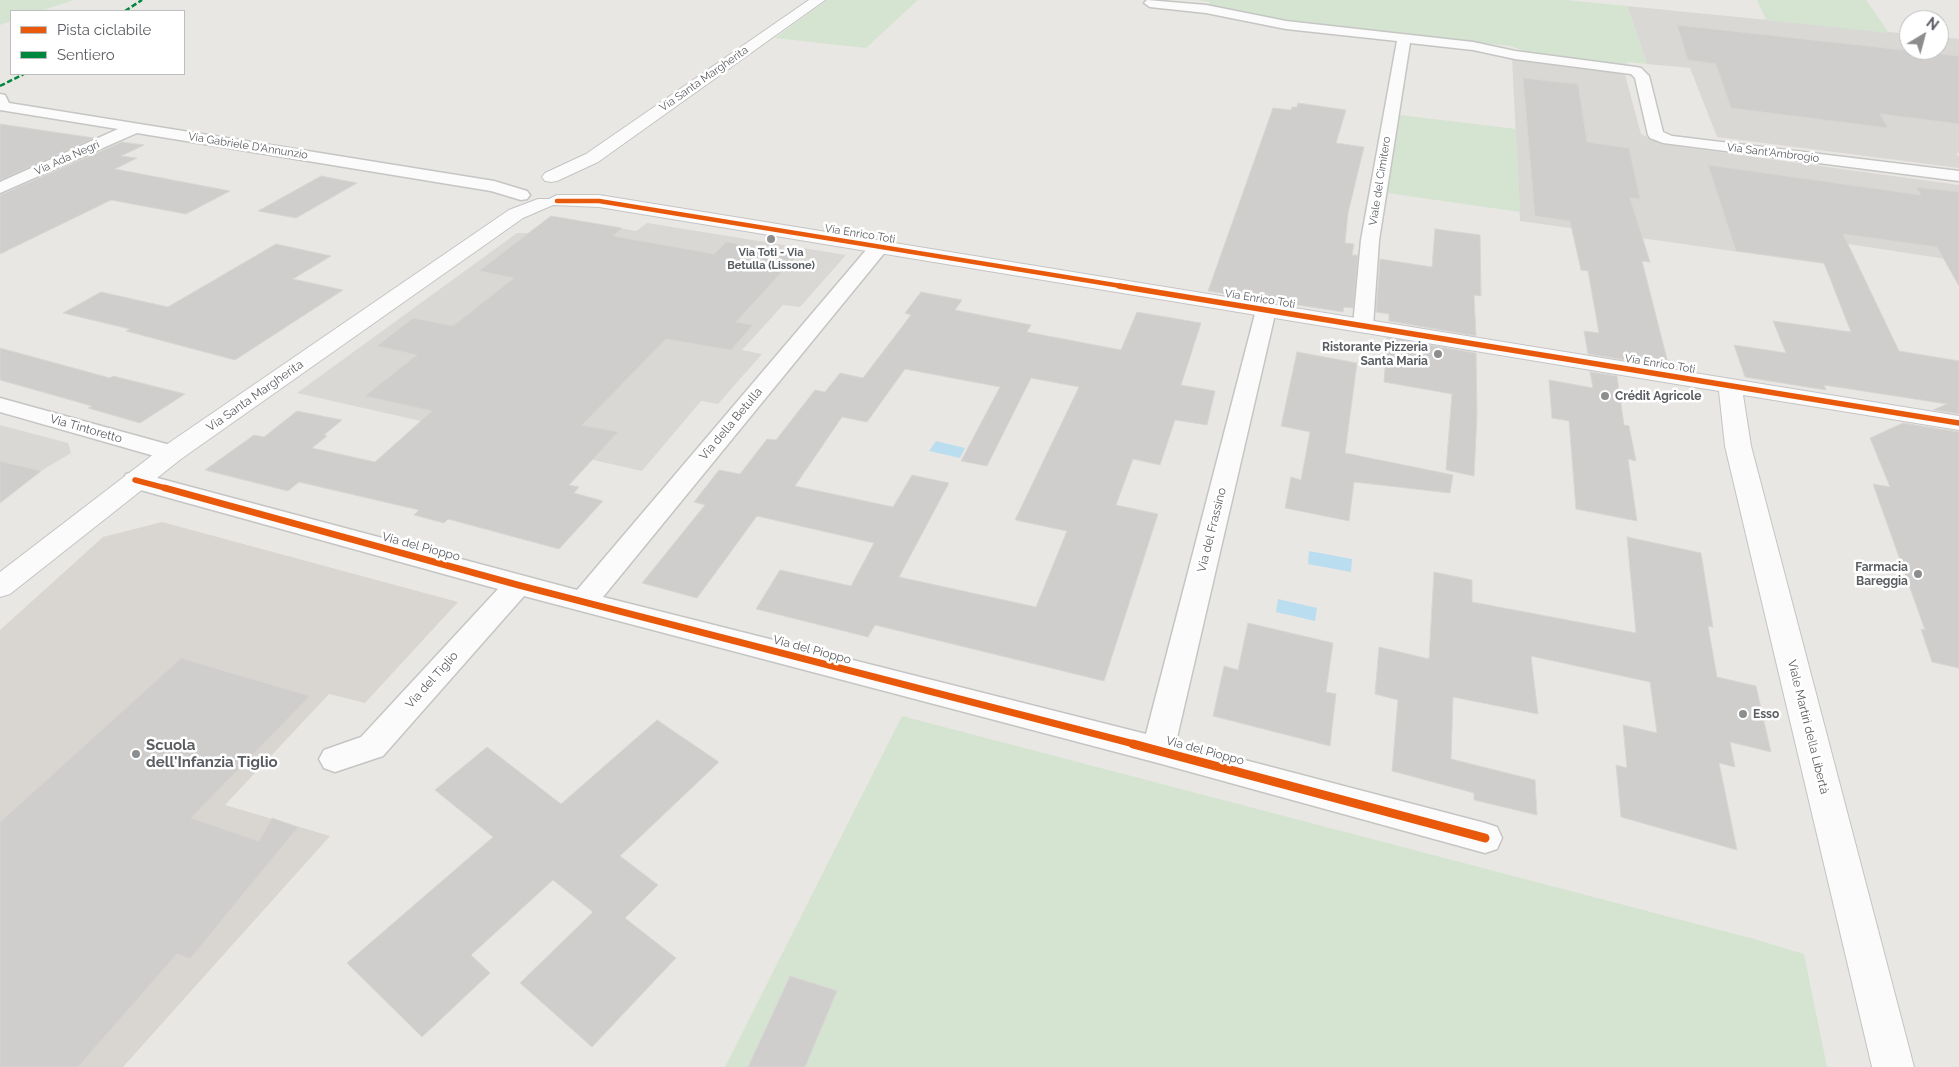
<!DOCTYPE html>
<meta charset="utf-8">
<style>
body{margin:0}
#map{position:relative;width:1959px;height:1067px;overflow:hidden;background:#e9e7e3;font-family:Raleway,sans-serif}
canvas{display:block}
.legend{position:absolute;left:10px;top:10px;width:175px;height:65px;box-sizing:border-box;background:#fff;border:1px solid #bdbec0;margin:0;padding:6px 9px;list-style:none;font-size:15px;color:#5a5d61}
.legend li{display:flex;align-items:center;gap:10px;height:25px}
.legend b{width:25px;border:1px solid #bdbec0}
.north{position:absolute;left:1899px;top:10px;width:50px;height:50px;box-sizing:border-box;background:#fff;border:1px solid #bdbec0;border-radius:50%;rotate:37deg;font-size:14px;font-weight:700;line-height:20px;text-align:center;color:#5a5d61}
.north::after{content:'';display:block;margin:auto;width:18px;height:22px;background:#8c8d8e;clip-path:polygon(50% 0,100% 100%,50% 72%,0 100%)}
</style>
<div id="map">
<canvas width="1959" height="1067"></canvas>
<ul class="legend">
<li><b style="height:6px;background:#e8590c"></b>Pista ciclabile</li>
<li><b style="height:6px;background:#00873e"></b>Sentiero</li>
</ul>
<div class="north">N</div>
</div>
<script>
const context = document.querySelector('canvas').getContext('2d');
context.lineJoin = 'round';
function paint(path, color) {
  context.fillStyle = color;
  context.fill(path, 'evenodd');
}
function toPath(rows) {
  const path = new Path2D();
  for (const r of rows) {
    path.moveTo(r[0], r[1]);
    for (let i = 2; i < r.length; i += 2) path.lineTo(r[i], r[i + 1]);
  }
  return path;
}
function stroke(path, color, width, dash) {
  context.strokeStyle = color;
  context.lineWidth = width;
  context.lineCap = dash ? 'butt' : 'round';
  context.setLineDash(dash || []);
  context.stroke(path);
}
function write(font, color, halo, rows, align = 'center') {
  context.font = font + ' Raleway,sans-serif';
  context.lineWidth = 5;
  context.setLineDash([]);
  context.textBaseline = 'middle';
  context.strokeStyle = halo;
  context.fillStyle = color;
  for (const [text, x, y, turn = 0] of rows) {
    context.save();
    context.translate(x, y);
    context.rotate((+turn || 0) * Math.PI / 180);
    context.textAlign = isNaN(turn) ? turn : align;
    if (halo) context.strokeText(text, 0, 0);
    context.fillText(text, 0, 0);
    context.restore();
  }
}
paint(toPath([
 [1627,6,1909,34,1909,50,1939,50,1939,37,1959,39,1959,153,1956,153,1959,157,1959,168,1717,137,1690,68,1647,64],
 [1512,58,1624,71,1641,134,1660,144,1959,185,1959,261,1848,244,1860,269,1520,221],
 [551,216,636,231,647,223,846,255,800,307,783,305,742,350,762,354,718,404,701,401,642,471,297,393,517,233,528,233],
 [0,425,68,443,71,453,41,471,0,503]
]), '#dad8d5');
paint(toPath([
 [162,522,458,602,365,703,329,694,225,805,330,836,123,1067,0,1067,0,630,103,537]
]), '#d9d6d2');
paint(toPath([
 [0,0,74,0,40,11,11,11,11,21,0,25],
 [827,0,918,0,866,48,775,38],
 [1196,0,1566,0,1627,6,1647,64,1628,62,1627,64,1529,53,1511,46,1277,21,1208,6,1210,2],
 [1757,0,1866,0,1889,33,1766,20],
 [1400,115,1516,129,1520,212,1387,193],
 [902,716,1754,939,1804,954,1827,1067,725,1067]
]), '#d4e4d0');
paint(toPath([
 [936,441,965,448,960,458,929,451],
 [1309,551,1352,559,1351,572,1308,564],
 [1278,599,1317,608,1315,621,1276,612]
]), '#bbddf0');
const building = toPath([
 [1677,25,1959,56,1959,124,1880,114,1888,128,1731,108,1716,64,1688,60,1677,25],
 [1523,78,1578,84,1587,142,1629,148,1640,199,1630,198,1650,262,1642,261,1669,367,1588,354,1584,331,1599,333,1588,271,1581,270,1570,221,1535,216,1523,78],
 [1298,103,1346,110,1336,143,1364,147,1348,213,1345,243,1354,244,1352,255,1358,255,1353,308,1344,307,1343,312,1208,291,1273,108,1291,110,1292,107,1297,107,1298,103],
 [0,124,94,138,0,180,0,124],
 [122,142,144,145,121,156,137,158,115,169,230,191,186,214,111,200,0,254,0,195,122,142],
 [1708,165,1921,195,1916,187,1959,192,1959,286,1937,247,1843,234,1899,351,1959,361,1959,414,1933,410,1947,404,1824,385,1826,390,1745,377,1734,345,1786,353,1773,321,1851,332,1824,263,1736,251,1708,165],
 [321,176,357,183,296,218,258,211,321,176],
 [551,216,622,228,613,236,714,254,726,242,798,254,736,322,753,325,731,350,666,339,582,425,618,432,569,485,579,487,574,493,603,501,559,549,448,519,444,523,414,515,419,510,299,482,288,491,205,470,254,435,264,437,297,411,342,420,324,435,327,436,312,448,375,462,432,411,365,396,417,355,377,346,413,318,453,326,514,278,479,271,551,216],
 [1435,229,1480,235,1481,296,1474,295,1476,336,1389,321,1389,314,1376,312,1380,259,1432,267,1435,229],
 [276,244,331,256,293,279,343,290,235,360,126,331,130,329,63,313,101,292,168,307,276,244],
 [921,292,962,300,955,310,1031,325,1027,332,1121,350,1137,312,1201,323,1181,385,1215,391,1207,425,1175,420,1160,465,1133,459,1116,505,1158,514,1104,681,875,625,868,637,756,609,780,570,851,586,874,543,757,516,697,598,642,583,705,505,694,502,719,470,740,474,767,439,776,440,815,390,825,392,840,373,863,378,911,315,905,313,921,292],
 [905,369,1000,387,961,461,987,466,1031,378,1079,387,1015,520,1067,531,1036,607,899,577,949,483,912,475,893,507,795,486,842,417,867,422,905,369],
 [1387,338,1476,353,1477,415,1474,476,1446,470,1452,394,1384,382,1387,338],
 [0,348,110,378,113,376,185,394,140,423,88,408,92,406,0,380,0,348],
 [1297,352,1357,363,1345,453,1453,475,1450,493,1354,482,1349,521,1285,508,1291,477,1301,480,1310,432,1281,426,1297,352],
 [1590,372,1617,376,1624,425,1629,426,1636,461,1628,459,1637,521,1576,509,1569,421,1552,418,1549,380,1593,388,1590,372],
 [1903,423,1959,432,1959,668,1932,662,1921,629,1925,630,1873,484,1890,487,1870,438,1903,423],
 [0,461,41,471,0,503,0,461],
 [1627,537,1701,553,1713,627,1708,626,1717,677,1756,686,1771,752,1730,742,1735,767,1719,763,1737,850,1621,817,1616,765,1627,768,1623,725,1657,733,1650,682,1531,656,1538,714,1453,697,1451,759,1535,780,1537,815,1474,800,1474,793,1392,771,1398,700,1375,694,1379,647,1429,659,1434,572,1472,580,1472,602,1636,633,1627,537],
 [1248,623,1333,643,1326,692,1336,694,1330,746,1213,716,1224,666,1238,670,1248,623],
 [181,658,310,696,191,818,259,841,272,818,298,827,190,959,177,954,78,1067,0,1067,0,822,181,658],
 [657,720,719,762,620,856,658,885,625,918,676,958,592,1047,520,983,593,912,553,880,471,955,490,973,422,1037,347,963,493,837,435,790,487,747,561,804,657,720],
 [790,976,837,991,805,1067,748,1067,790,976]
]);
paint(building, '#d0cecc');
stroke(building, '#d8d6d3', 1);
const street = toPath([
 [1147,0,1206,5,1286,21,1473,42,1515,51,1636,67,1641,68,1649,76,1663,132,1672,136,1959,171,1959,181,1663,143,1650,138,1648,135,1635,78,1631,74,1515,59,1473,50,1410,43,1379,240,1373,326,1370,330,1363,332,1356,330,1353,326,1361,240,1397,41,1286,29,1206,13,1150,7,1144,3,1147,0],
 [0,94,5,95,9,103,494,181,527,191,530,195,527,199,521,200,491,191,137,133,0,193,0,182,118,129,0,110,0,94],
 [879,241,886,243,888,247,886,251,603,597,1146,734,1256,310,1259,306,1266,304,1273,306,1276,310,1176,742,1485,823,1497,827,1502,838,1497,849,1485,853,1158,763,524,596,383,756,335,772,324,768,319,759,324,750,361,737,498,589,126,486,123,480,126,474,135,472,577,590,872,243,879,241],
 [0,398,181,448,184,453,181,458,172,461,0,412,0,398]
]);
const secondary = toPath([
 [809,0,825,0,598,162,557,181,551,182,545,181,542,177,545,173,586,154,809,0],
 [557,195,599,195,1959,416,1959,430,1743,395,1751,446,1914,1067,1872,1067,1725,446,1719,391,599,207,553,205,523,218,181,459,10,594,0,597,0,572,163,447,509,210,538,199,549,199,557,195]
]);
stroke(street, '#c5c5c4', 3);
stroke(secondary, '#c4c4c4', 2);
paint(street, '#fcfbfb');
paint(secondary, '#fcfbfb');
stroke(toPath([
 [125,11,142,0],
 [0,86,24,74]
]), '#00873e', 2.5, [5.5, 2.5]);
stroke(toPath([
 [557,201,599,201,1127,287]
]), '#e8590c', 4.5);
stroke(toPath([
 [1119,286,1959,423],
 [135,480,169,489]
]), '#e8590c', 5.5);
stroke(toPath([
 [165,488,518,585,1138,745]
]), '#e8590c', 7);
stroke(toPath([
 [1133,744,1485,838]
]), '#e8590c', 9);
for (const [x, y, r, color] of [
 [771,239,5,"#8c8d8e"],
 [1438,354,5,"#8c8d8e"],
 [1605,396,5,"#8c8d8e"],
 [1918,574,5,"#8c8d8e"],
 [1743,714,5,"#8c8d8e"],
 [136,754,5,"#8c8d8e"]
]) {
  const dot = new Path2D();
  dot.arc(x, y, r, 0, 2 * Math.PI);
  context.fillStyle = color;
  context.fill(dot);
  stroke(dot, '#fff', 2);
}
write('11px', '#5a5d61', '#fff', [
 ["Via Santa Margherita",704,79,-35],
 ["Via Gabriele D'Annunzio",248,146,9],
 ["Via Sant'Ambrogio",1773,153,7],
 ["Via Ada Negri",67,158,-24],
 ["Viale del Cimitero",1380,181,-81],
 ["Via Enrico Toti",860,234,9],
 ["Via Enrico Toti",1260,299,9],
 ["Via Enrico Toti",1660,364,9]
]);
write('bold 11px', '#5a5d61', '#fff', [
 ["Via Toti - Via",771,253],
 ["Betulla (Lissone)",771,266]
]);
write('bold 12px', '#5a5d61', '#fff', [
 ["Ristorante Pizzeria",1428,347],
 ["Santa Maria",1428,361],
 ["Crédit Agricole",1615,396,"left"],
 ["Farmacia",1908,567],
 ["Bareggia",1908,581],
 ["Esso",1753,714,"left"]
], 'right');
write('12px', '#5a5d61', '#fff', [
 ["Via Santa Margherita",255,396,-35],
 ["Via della Betulla",731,424,-50],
 ["Via Tintoretto",86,429,16],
 ["Via del Frassino",1212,530,-76],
 ["Via del Pioppo",421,547,15],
 ["Via del Pioppo",812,650,15],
 ["Via del Tiglio",432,680,-48],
 ["Viale Martiri della Libertà",1808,727,76],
 ["Via del Pioppo",1205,751,15]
]);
write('bold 15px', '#5a5d61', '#fff', [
 ["Scuola",146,745],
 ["dell'Infanzia Tiglio",146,762]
], 'left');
</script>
